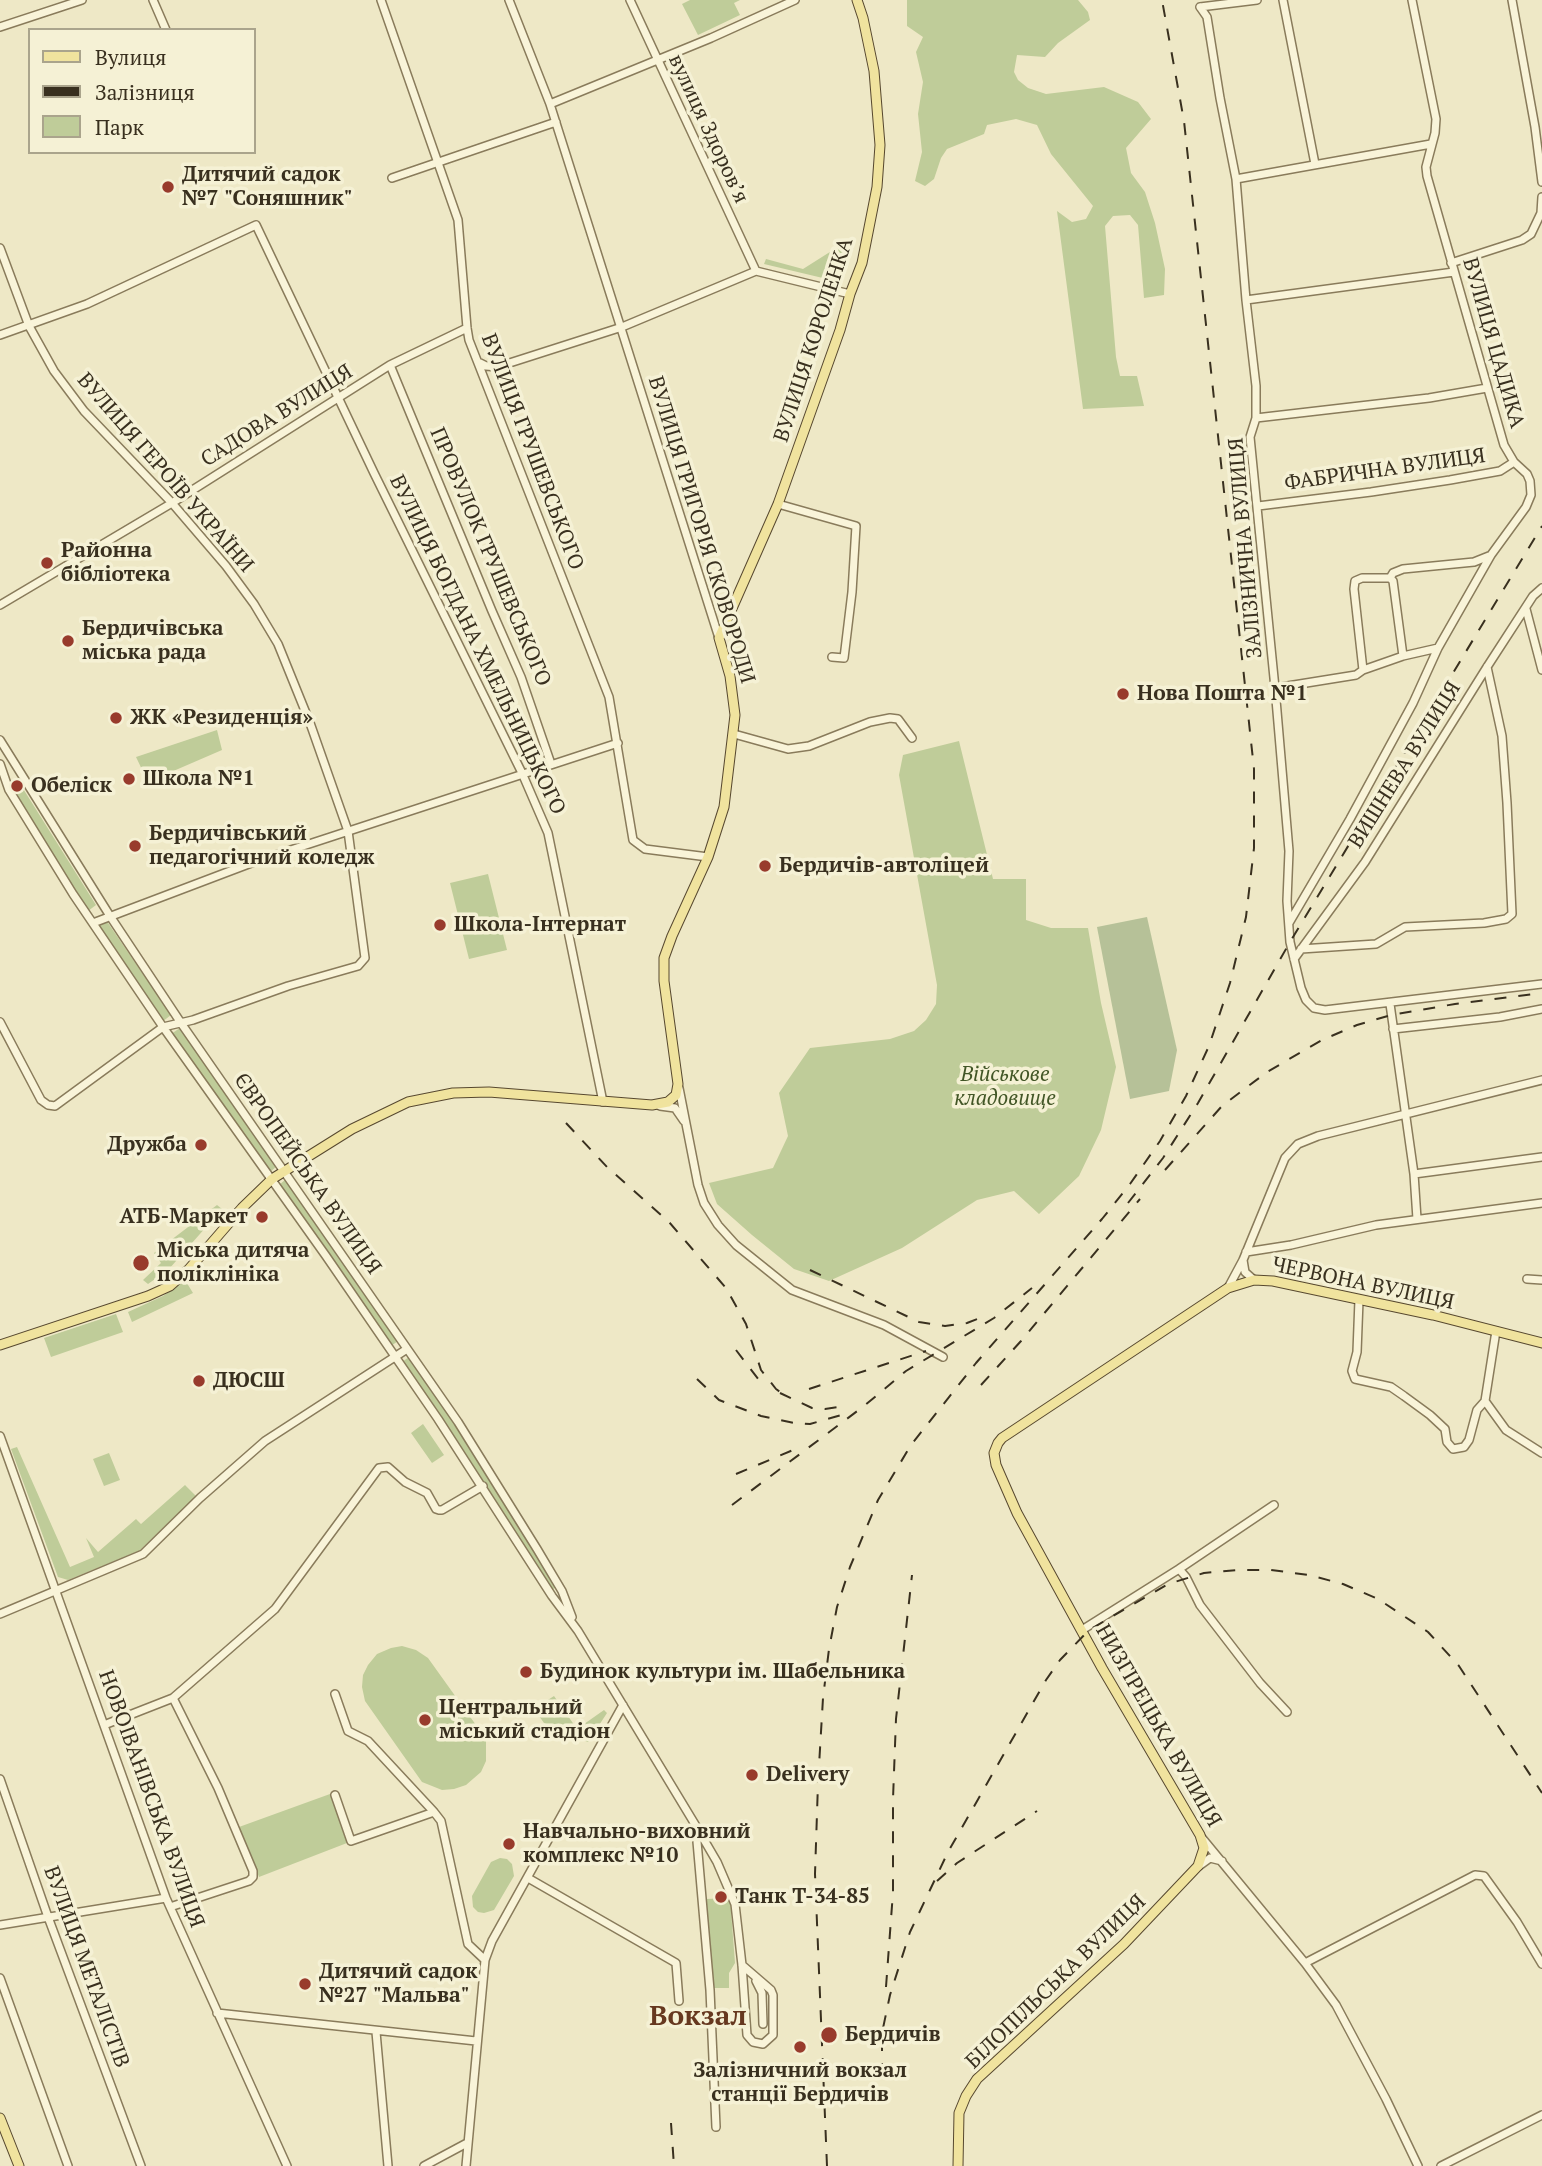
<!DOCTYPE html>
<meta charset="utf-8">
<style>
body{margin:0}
#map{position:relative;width:1542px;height:2166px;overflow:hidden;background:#eee8c6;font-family:"PT Serif",serif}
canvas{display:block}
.legend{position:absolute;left:28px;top:28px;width:228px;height:126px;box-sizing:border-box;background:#f5f1d5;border:2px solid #aaa48c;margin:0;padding:9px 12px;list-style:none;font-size:21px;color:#39301f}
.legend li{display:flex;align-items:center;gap:14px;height:35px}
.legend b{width:35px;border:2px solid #aaa48c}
</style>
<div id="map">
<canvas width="1542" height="2166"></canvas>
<ul class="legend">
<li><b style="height:9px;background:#f0e39e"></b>Вулиця</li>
<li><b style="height:9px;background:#39301f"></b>Залізниця</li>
<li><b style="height:19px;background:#bfcc99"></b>Парк</li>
</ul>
</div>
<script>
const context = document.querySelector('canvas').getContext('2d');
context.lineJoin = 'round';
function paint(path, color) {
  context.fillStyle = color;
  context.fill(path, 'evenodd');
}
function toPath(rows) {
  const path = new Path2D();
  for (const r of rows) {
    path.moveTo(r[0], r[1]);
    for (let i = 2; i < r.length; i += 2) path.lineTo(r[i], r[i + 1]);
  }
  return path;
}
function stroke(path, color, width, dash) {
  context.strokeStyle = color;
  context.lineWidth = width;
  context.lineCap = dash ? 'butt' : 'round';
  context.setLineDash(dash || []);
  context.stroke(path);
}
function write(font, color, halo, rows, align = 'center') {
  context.font = font + ' "PT Serif",serif';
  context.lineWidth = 7;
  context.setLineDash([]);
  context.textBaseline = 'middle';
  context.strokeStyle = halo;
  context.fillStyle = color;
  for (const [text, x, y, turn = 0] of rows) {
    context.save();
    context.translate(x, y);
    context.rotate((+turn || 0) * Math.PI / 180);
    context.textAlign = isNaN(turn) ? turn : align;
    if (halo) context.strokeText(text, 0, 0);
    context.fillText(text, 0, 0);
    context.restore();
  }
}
paint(toPath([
 [690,0,740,0,734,3,740,15,698,35,682,4],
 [907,0,1078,0,1088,12,1090,20,1058,43,1045,57,1017,55,1014,72,1018,80,1028,88,1046,94,1104,87,1138,102,1151,119,1126,148,1131,173,1145,192,1155,223,1165,269,1164,295,1144,298,1138,225,1130,215,1113,216,1105,226,1116,357,1120,376,1137,376,1144,406,1083,409,1057,211,1072,222,1086,219,1093,206,1051,154,1037,125,1016,119,987,125,984,134,947,149,941,158,934,179,925,186,915,181,922,152,918,114,923,82,916,52,923,37,907,26],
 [852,238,846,265,840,274,833,279,827,279,764,264,766,259,803,269],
 [217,730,222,750,148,782,136,757],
 [959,741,993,879,1026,879,1026,920,1051,928,1088,928,1101,1003,1116,1067,1101,1130,1079,1176,1039,1214,1014,1191,977,1200,902,1248,829,1281,794,1269,752,1235,717,1204,709,1183,773,1168,788,1136,779,1093,810,1048,890,1039,914,1031,926,1020,936,1004,937,985,899,775,903,755],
 [22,787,96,905,88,911,14,792],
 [488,874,507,950,469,959,450,883],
 [106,920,171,1015,162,1022,98,925],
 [180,1028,277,1166,270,1172,171,1034],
 [286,1179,398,1341,391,1346,279,1185],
 [217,1205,222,1209,169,1269,148,1284,143,1280,161,1263,154,1253],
 [185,1280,193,1293,132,1322,128,1312,163,1296],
 [116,1314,123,1332,51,1357,44,1338],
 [409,1357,474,1452,557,1587,551,1590,468,1457,402,1362],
 [423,1424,444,1455,432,1463,411,1433],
 [17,1447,70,1567,94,1557,86,1538,98,1552,136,1519,141,1524,185,1485,196,1496,139,1551,68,1580,58,1577,11,1449],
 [109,1453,120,1480,104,1486,93,1459],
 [402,1646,416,1650,428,1658,486,1739,486,1761,481,1772,466,1785,454,1789,442,1790,422,1782,365,1701,362,1687,363,1675,368,1665,377,1654,391,1648],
 [554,1696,577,1729,604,1710,607,1713,588,1742,544,1723,534,1709],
 [330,1794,347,1843,259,1877,239,1827],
 [500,1858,507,1859,512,1864,514,1876,494,1910,484,1913,478,1912,473,1907,472,1896,491,1862],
 [730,1898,735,1963,729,1973,729,1988,713,1988,706,1899]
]), '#bfcc99');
paint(toPath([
 [1147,917,1177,1050,1169,1091,1130,1099,1097,927]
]), '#b6c198');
const minor = toPath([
 [153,0,166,30],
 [381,0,458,220,467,328,469,340,609,697,633,840,645,849,708,857],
 [509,0,550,104,719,638],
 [630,0,756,271],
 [1283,0,1315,164],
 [1512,0,1535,127,1542,182],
 [1200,7,1207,17,1220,98,1236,179,1246,300,1256,386,1256,418,1250,437,1275,688,1289,851,1287,901,1290,942,1301,988,1306,1000,1314,1008,1325,1010,1542,984],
 [1200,7,1257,0],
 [0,27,82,0],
 [550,104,711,38,795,0],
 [392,178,556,122],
 [1236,179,1431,144],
 [0,248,29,326,54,371,84,411,172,503,226,566,254,604,278,644,310,723,348,831,365,958,358,966,288,986,193,1020,163,1027,55,1106,48,1105,41,1100,0,1022],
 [1451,263,1522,240,1531,234,1541,213,1542,197],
 [1246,300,1454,272],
 [0,335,87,304,256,225,374,473,522,773,548,833,603,1102],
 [480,363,486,366,497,367,622,327,756,271,850,294],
 [390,365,492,611,521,677,551,764],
 [1256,418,1429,398,1487,388],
 [778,504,856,526,852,592,844,658,832,657],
 [1258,506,1371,492,1450,480,1500,471,1514,462],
 [1390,578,1393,573,1403,569,1474,562,1489,556],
 [0,605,172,503,390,365,467,328],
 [1526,609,1542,670],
 [1363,670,1354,589,1355,581,1362,578,1390,578,1393,581,1403,656],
 [1275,688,1356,675,1363,670,1403,656,1438,648],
 [734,734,788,749,809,746,870,722,890,718,898,719,912,738],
 [0,740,110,916,181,1023,458,1422,537,1549,562,1591,572,1617],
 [0,764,9,790,73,894,163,1027,326,1256,438,1419,552,1596,578,1631,696,1826,717,1862,735,1904,742,1965,747,2035,753,2042,763,2044,773,2035,773,1995,771,1990,742,1965],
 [93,923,254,862,618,743],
 [1289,923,1350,819,1413,703,1438,648,1491,555,1526,507,1531,495,1530,481,1527,474,1514,462,1504,445,1427,176,1426,167,1435,133,1436,119,1412,0],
 [1301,949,1376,944,1405,927,1484,923,1506,919,1512,914,1507,803,1502,736,1487,667],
 [1294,959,1365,862,1487,667,1533,596,1542,588],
 [1390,1004,1414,1174,1417,1219],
 [1393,1029,1500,1017,1542,1009],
 [679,1088,698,1185,704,1203,718,1225,736,1245,792,1290,884,1325,943,1357],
 [660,1106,675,1108,684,1121],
 [1414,1174,1542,1157],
 [1246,1252,1291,1245,1376,1225,1542,1203],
 [1527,1279,1542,1280],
 [1254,1280,1245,1272,1243,1260,1285,1158,1298,1144,1318,1136,1542,1080],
 [1228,1288,1243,1260],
 [1359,1300,1357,1352,1352,1371,1355,1379,1391,1387,1404,1396,1430,1415,1445,1429,1447,1442,1453,1449,1464,1447,1469,1440,1477,1410,1485,1401],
 [1496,1331,1485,1401,1506,1430,1542,1453],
 [0,1436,166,1898,287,2166],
 [1179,1569,1186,1577,1200,1605,1260,1683,1287,1712],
 [0,1614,143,1554,200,1498,265,1441,407,1349],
 [1082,1630,1179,1569,1274,1505],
 [335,1694,348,1731,368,1741,434,1812],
 [104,1725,173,1698],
 [0,1779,48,1917,141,2166],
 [335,1795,351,1841,434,1812,441,1821,468,1944,485,1960],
 [696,1830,710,1990,716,2127],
 [1202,1838,1305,1963,1336,2005,1386,2099,1418,2166],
 [1199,1866,1210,1858,1222,1861],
 [528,1878,676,1963,679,2001],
 [170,1907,249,1881,253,1877,253,1871,218,1788,173,1698,275,1609,379,1468,388,1467,405,1482,427,1493,436,1509,439,1510,442,1510,483,1486],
 [0,1925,166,1898],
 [1305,1963,1475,1875,1484,1876,1517,1922,1542,1964],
 [0,1978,68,2166],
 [756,1981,762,1993,763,2024],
 [217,2013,476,2041],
 [376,2032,388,2166],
 [424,2166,467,2143],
 [466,2166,485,1960,492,1941,623,1705],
 [1441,2166,1542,2115]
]);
const major = toPath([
 [0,1345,148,1296,170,1286,189,1269,242,1208,272,1179,352,1129,408,1102,453,1093,489,1092,652,1105,668,1102,676,1095,678,1084,664,981,664,958,672,936,708,857,724,807,735,715,730,676,719,638,778,504,840,330,850,294,862,263,877,187,880,145,874,71,863,18,857,0],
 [0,2118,19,2166],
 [958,2166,959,2113,966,2096,977,2079,1124,1944,1198,1866,1204,1848,1200,1835,1102,1668,1017,1513,996,1465,994,1453,998,1443,1002,1438,1228,1288,1254,1280,1273,1281,1433,1315,1542,1343]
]);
stroke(minor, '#897b5b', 10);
stroke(major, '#57482f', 11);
stroke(minor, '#f9f4d9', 7);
stroke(major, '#f0e39e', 9);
stroke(toPath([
 [566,1123,607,1167,669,1222,726,1288,746,1324,761,1370,776,1389,787,1397],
 [1165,1170,1222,1106,1267,1072,1322,1040,1357,1025,1391,1015,1455,1004,1542,993],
 [1128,1203,1163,1158,1198,1103,1290,942,1542,526],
 [810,1270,919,1322,945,1326,967,1323,985,1316],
 [736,1350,759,1380],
 [697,1379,719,1400,761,1416,794,1423,810,1424,845,1414],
 [981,1385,1021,1341,1140,1199],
 [809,1389,926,1351],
 [780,1393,812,1408,825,1409,846,1406],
 [736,1474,798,1448],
 [732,1505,864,1406,906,1371,994,1318,1032,1288],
 [937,1881,957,1863,1037,1811],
 [886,1987,893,1892,893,1799,896,1719,912,1575],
 [882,2075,882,2033,890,1995,910,1932,948,1852,1046,1680,1060,1660,1089,1630,1168,1584,1204,1573,1237,1570,1271,1570,1309,1575,1343,1584,1378,1599,1428,1632,1459,1666,1542,1793],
 [671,2123,674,2166],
 [827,2166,815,1874,818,1783,823,1698,829,1649,837,1607,850,1567,878,1500,911,1445,976,1363,1102,1219,1130,1184,1160,1141,1186,1096,1209,1046,1230,983,1246,917,1254,848,1254,769,1184,121,1162,0]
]), '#39301f', 2, [12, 12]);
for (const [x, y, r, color] of [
 [168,187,7,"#983b2c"],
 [47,563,7,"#983b2c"],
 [68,641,7,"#983b2c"],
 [1123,694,7,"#983b2c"],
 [116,718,7,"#983b2c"],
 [129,779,7,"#983b2c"],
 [17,786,7,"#983b2c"],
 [135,846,7,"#983b2c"],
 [765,866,7,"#983b2c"],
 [440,925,7,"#983b2c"],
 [201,1145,7,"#983b2c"],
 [262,1217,7,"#983b2c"],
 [141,1263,9,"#983b2c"],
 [199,1381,7,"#983b2c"],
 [526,1672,7,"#983b2c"],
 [425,1720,7,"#983b2c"],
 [752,1775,7,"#983b2c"],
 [509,1844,7,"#983b2c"],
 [721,1897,7,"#983b2c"],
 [305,1984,7,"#983b2c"],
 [829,2035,9,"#983b2c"],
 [800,2047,7,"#983b2c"]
]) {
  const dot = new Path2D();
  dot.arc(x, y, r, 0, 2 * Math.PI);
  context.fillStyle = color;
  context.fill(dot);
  stroke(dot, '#f5f1d5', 2.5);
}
write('21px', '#39301f', '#f5f1d5', [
 ["вулиця Здоровʼя",708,129,65],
 ["ВУЛИЦЯ КОРОЛЕНКА",814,340,-72],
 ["ВУЛИЦЯ ЦАДИКА",1493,343,74],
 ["САДОВА ВУЛИЦЯ",277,416,-32],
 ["ВУЛИЦЯ ГРУШЕВСЬКОГО",532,452,69],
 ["ФАБРИЧНА ВУЛИЦЯ",1385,470,-8],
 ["ВУЛИЦЯ ГЕРОЇВ УКРАЇНИ",165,473,49],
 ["ВУЛИЦЯ ГРИГОРІЯ СКОВОРОДИ",701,530,73],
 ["ЗАЛІЗНИЧНА ВУЛИЦЯ",1246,548,-95],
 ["ПРОВУЛОК ГРУШЕВСЬКОГО",490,557,67],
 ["ВУЛИЦЯ БОГДАНА ХМЕЛЬНИЦЬКОГО",477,645,64],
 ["ВИШНЕВА ВУЛИЦЯ",1405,765,-58],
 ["ЄВРОПЕЙСЬКА ВУЛИЦЯ",307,1174,55],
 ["ЧЕРВОНА ВУЛИЦЯ",1363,1284,12],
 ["НИЗГІРЕЦЬКА ВУЛИЦЯ",1158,1726,60],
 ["НОВОІВАНІВСЬКА ВУЛИЦЯ",151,1799,70],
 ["ВУЛИЦЯ МЕТАЛІСТІВ",86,1967,70],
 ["БІЛОПІЛЬСЬКА ВУЛИЦЯ",1056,1982,-44]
]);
write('bold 21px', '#39301f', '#f5f1d5', [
 ["Дитячий садок",182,175],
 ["№7 \"Соняшник\"",182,199],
 ["Районна",61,551],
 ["бібліотека",61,575],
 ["Бердичівська",82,629],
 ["міська рада",82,653],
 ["Нова Пошта №1",1137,694],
 ["ЖК «Резиденція»",130,718],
 ["Школа №1",143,779],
 ["Обеліск",31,786],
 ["Бердичівський",149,834],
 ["педагогічний коледж",149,858],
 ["Бердичів-автоліцей",779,866],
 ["Школа-Інтернат",454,925],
 ["Дружба",187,1145,"right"],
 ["АТБ-Маркет",248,1217,"right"],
 ["Міська дитяча",157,1251],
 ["поліклініка",157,1275],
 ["ДЮСШ",213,1381],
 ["Будинок культури ім. Шабельника",540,1672],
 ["Центральний",439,1708],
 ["міський стадіон",439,1732],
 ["Delivery",766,1775],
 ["Навчально-виховний",523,1832],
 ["комплекс №10",523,1856],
 ["Танк Т-34-85",735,1897],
 ["Дитячий садок",319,1972],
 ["№27 \"Мальва\"",319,1996],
 ["Бердичів",845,2035],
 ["Залізничний вокзал",800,2071,"center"],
 ["станції Бердичів",800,2095,"center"]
], 'left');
write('italic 21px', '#425626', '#f5f1d5', [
 ["Військове",1005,1075],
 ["кладовище",1005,1099]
]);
write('bold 28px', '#66381f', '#f5f1d5', [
 ["Вокзал",698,2017]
]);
</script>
